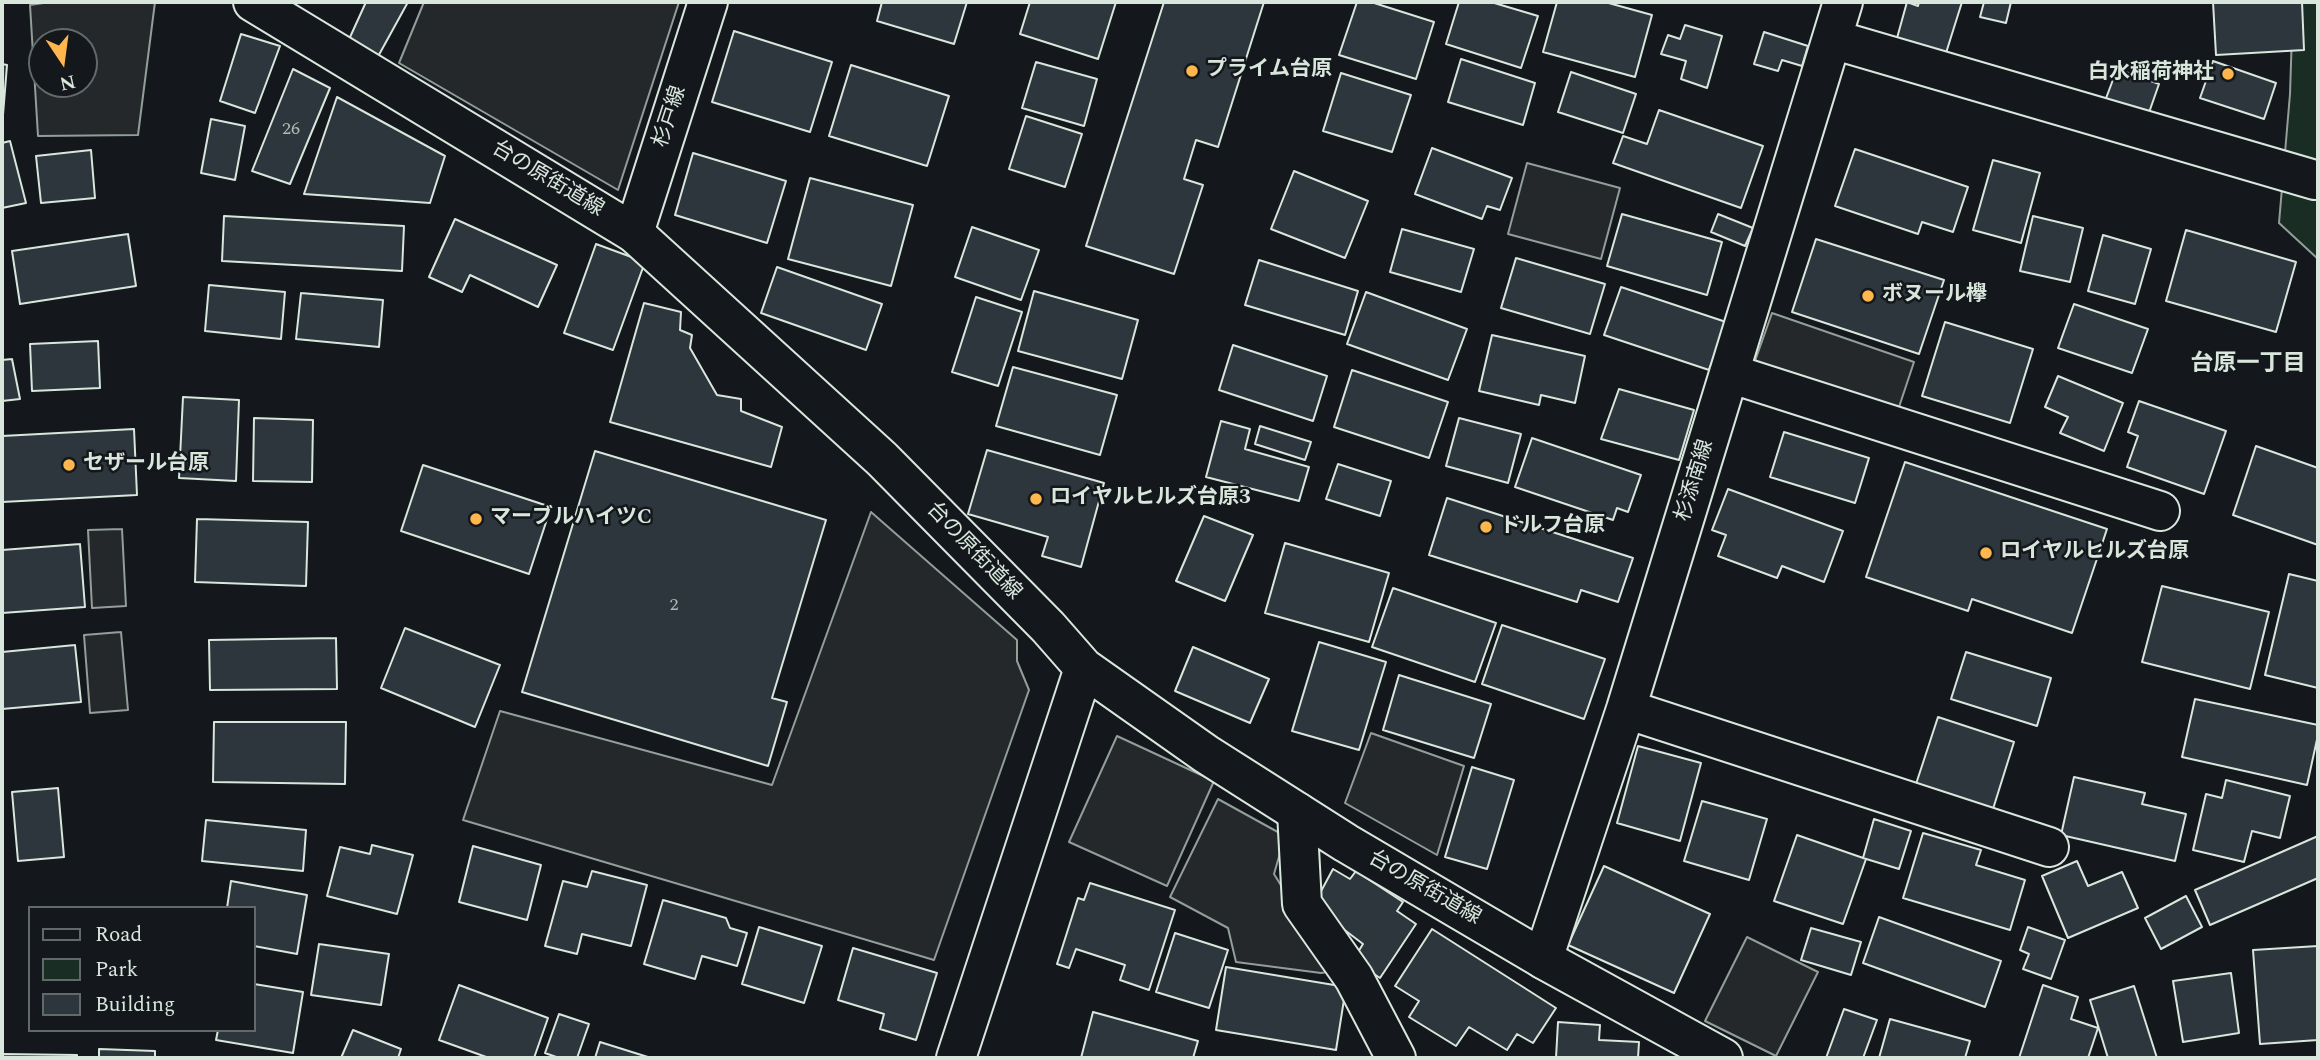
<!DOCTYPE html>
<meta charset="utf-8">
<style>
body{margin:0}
#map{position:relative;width:2320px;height:1060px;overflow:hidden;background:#14181c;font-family:Spectral,serif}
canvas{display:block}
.frame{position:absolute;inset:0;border:4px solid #d8e6dc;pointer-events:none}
.legend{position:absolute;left:28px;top:906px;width:228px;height:126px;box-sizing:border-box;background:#14181c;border:2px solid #626a69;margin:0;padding:9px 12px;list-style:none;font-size:21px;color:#d8e6dc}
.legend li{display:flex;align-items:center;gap:14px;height:35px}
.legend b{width:35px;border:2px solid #626a69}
.north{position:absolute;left:28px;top:28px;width:70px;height:70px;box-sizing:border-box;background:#14181c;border:2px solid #626a69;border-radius:50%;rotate:167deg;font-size:19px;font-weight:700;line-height:28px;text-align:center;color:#d8e6dc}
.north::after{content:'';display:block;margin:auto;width:24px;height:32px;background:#ffb74d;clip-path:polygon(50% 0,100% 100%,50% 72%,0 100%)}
</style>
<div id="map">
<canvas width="2320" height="1060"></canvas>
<div class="frame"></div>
<ul class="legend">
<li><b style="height:9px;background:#14181c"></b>Road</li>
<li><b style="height:19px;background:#1a2d24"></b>Park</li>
<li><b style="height:19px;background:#2c363c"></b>Building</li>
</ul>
<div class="north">N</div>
</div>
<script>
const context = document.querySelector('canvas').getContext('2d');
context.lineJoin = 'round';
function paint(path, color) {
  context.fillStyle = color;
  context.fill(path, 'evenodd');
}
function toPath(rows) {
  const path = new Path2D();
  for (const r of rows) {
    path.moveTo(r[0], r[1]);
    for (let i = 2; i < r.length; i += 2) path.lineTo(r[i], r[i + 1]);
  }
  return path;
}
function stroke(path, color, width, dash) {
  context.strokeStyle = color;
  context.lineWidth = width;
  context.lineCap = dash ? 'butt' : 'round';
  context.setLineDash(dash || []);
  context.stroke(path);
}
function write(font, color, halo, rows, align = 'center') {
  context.font = font + ' Spectral,"Noto Sans JP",serif';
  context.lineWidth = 5;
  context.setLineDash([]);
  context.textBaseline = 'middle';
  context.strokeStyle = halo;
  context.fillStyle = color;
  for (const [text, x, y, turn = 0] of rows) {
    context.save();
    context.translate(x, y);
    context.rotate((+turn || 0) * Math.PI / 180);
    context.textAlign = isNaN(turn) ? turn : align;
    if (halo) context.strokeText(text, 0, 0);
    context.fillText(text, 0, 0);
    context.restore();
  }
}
const green = toPath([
 [2293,2,2318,2,2318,259,2279,223,2290,94,2293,2]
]);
paint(green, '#1a2d24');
stroke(green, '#939e99', 2);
const parking = toPath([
 [50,2,155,2,138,135,38,136,30,5,50,2],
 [84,42,84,84,42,84,42,42,84,42],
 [424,2,679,2,618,190,399,63,424,2],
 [1527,163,1620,188,1601,259,1508,234,1527,163],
 [1772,313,1914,362,1898,410,1755,361,1772,313],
 [871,512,1017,640,1017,661,1029,690,934,960,463,820,500,711,772,785,871,512],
 [122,529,126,606,92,608,88,530,122,529],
 [121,632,128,710,90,713,84,635,121,632],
 [1371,733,1464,766,1437,855,1345,803,1371,733],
 [1117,736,1214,781,1167,886,1069,842,1117,736],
 [1218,799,1285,836,1274,874,1334,971,1321,973,1236,962,1228,928,1170,897,1218,799],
 [1747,937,1818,972,1776,1056,1705,1021,1747,937]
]);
paint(parking, '#24282b');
stroke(parking, '#939e99', 2);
const building = toPath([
 [366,2,408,2,375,62,346,46,366,2],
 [882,2,967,2,954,44,877,21,882,2],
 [1030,2,1116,2,1098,59,1020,34,1030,2],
 [1164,2,1264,2,1218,147,1196,140,1184,179,1203,185,1174,274,1086,246,1164,2],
 [1357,2,1371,2,1434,22,1416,79,1339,55,1357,2],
 [1459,2,1491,2,1538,16,1521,68,1446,44,1459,2],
 [1557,2,1605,2,1652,15,1635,77,1543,52,1557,2],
 [1907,2,1918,6,1919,2,1962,2,1946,53,1897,38,1907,2],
 [1984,2,2011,2,2006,23,1980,17,1984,2],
 [2213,2,2302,2,2304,50,2216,55,2213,2],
 [1685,25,1722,36,1707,88,1681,79,1686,61,1661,54,1668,35,1680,39,1685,25],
 [734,31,832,62,810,132,712,102,734,31],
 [1764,32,1808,46,1802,66,1782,60,1778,71,1754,64,1764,32],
 [241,34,280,46,255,113,220,101,241,34],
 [1461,59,1535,83,1523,125,1448,102,1461,59],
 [2213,61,2276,83,2264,119,2200,98,2213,61],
 [1036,62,1097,79,1084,126,1022,108,1036,62],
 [2,64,7,65,3,115,2,115,2,64],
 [851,65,949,96,927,166,829,136,851,65],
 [293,69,330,88,290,184,252,171,293,69],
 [2117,69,2159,84,2145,124,2102,109,2117,69],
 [1571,72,1636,94,1623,133,1558,112,1571,72],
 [1341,73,1411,95,1392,152,1323,131,1341,73],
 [337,97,445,156,430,203,304,194,337,97],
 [1659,110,1763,146,1741,208,1613,163,1623,136,1647,144,1659,110],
 [1026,116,1082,134,1065,187,1009,169,1026,116],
 [211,119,245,126,235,180,201,173,211,119],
 [10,141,26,203,2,208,2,143,10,141],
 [1432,148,1512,178,1500,210,1487,206,1482,219,1415,194,1432,148],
 [1855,149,1968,187,1953,232,1922,222,1918,234,1835,206,1855,149],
 [91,150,95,198,41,203,36,156,91,150],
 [693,153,786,181,767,243,675,215,693,153],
 [1993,160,2040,173,2021,243,1973,230,1993,160],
 [1294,171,1368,201,1345,258,1271,229,1294,171],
 [810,178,913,205,891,286,788,259,810,178],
 [1622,214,1722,242,1707,295,1607,266,1622,214],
 [1718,214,1753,228,1745,246,1711,232,1718,214],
 [224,216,404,226,402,271,222,261,224,216],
 [2033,216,2083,228,2070,282,2020,271,2033,216],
 [455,219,557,265,538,307,470,275,462,292,429,277,455,219],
 [972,227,1039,250,1021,300,955,277,972,227],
 [1402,229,1474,249,1461,292,1390,272,1402,229],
 [2186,230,2296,262,2276,332,2166,301,2186,230],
 [128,234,136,286,20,304,12,251,128,234],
 [2103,235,2151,249,2135,304,2088,291,2103,235],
 [1816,239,1944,280,1919,354,1792,312,1816,239],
 [596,244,645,262,613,350,564,333,596,244],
 [1516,258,1605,284,1590,334,1501,308,1516,258],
 [1259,260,1358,291,1345,335,1245,305,1259,260],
 [777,267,882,304,866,350,761,313,777,267],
 [209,285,285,292,281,339,205,331,209,285],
 [1621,287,1726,322,1709,370,1604,335,1621,287],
 [1034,291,1138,320,1122,379,1018,351,1034,291],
 [1366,292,1467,329,1448,380,1347,344,1366,292],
 [301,293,383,300,379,347,296,339,301,293],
 [976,297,1022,312,998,386,952,372,976,297],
 [644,303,681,312,680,330,692,335,690,348,717,395,741,399,741,411,782,427,771,467,610,422,644,303],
 [2074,304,2148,329,2132,373,2058,348,2074,304],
 [1945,322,2033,349,2010,423,1922,396,1945,322],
 [1492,335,1585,356,1575,403,1541,395,1539,405,1479,391,1492,335],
 [98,341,100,388,32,391,30,344,98,341],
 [1233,345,1327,376,1313,421,1219,390,1233,345],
 [12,359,20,399,2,401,2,360,12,359],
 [1013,367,1117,395,1100,455,996,426,1013,367],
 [1352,370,1448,402,1429,458,1334,427,1352,370],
 [2058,376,2123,403,2104,451,2060,433,2068,417,2045,407,2058,376],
 [1619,389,1694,410,1679,460,1601,439,1619,389],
 [183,397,239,400,236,481,179,478,183,397],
 [2139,401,2226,431,2204,494,2127,467,2138,436,2128,432,2139,401],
 [254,418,313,420,312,482,253,481,254,418],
 [1459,418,1521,434,1508,483,1446,466,1459,418],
 [1221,421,1250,429,1245,449,1309,467,1299,501,1206,477,1221,421],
 [1260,426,1311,442,1305,460,1255,444,1260,426],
 [134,429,137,495,2,502,2,436,134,429],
 [1784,432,1869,458,1855,503,1770,477,1784,432],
 [1532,438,1641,475,1628,512,1617,508,1613,520,1515,487,1532,438],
 [2256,446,2318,468,2318,545,2233,515,2256,446],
 [987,450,1104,483,1081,567,1042,556,1048,537,968,514,987,450],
 [595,451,826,520,772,698,787,702,768,766,522,692,595,451],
 [1905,462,2107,529,2072,633,1972,599,1968,611,1866,577,1905,462],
 [1338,464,1391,481,1380,516,1326,499,1338,464],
 [423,465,551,507,529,574,401,531,423,465],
 [1728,489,1843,531,1824,582,1782,566,1777,578,1718,556,1726,535,1712,530,1728,489],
 [1447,498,1633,558,1618,602,1581,590,1577,602,1429,555,1447,498],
 [1204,516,1253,535,1225,601,1176,581,1204,516],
 [197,519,308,522,306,586,195,582,197,519],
 [1285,543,1389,573,1369,642,1265,613,1285,543],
 [80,544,85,607,2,613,2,550,80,544],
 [2289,574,2318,581,2318,688,2265,675,2289,574],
 [2162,586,2269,612,2250,689,2142,662,2162,586],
 [1393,588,1496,623,1475,682,1372,647,1393,588],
 [1502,625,1605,659,1584,719,1482,684,1502,625],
 [405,628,500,665,475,727,381,688,405,628],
 [336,638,337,689,210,690,209,640,336,638],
 [1319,642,1386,662,1359,750,1292,731,1319,642],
 [75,645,81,702,2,709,2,652,75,645],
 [1193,647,1269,679,1250,723,1175,691,1193,647],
 [1966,652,2051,678,2037,726,1951,699,1966,652],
 [1399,675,1491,704,1474,758,1383,730,1399,675],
 [2195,699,2318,725,2318,735,2307,785,2182,757,2195,699],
 [1938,717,2014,742,1993,809,1916,784,1938,717],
 [214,722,346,722,345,784,213,782,214,722],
 [1638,746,1701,763,1680,841,1617,823,1638,746],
 [1472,767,1514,780,1487,869,1445,857,1472,767],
 [2074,777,2145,793,2142,804,2186,814,2175,861,2061,835,2074,777],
 [2226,780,2290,796,2280,838,2252,831,2244,862,2193,850,2206,794,2222,798,2226,780],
 [58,788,64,857,18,861,12,792,58,788],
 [1702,801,1767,819,1749,880,1684,861,1702,801],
 [1874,819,1911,831,1899,869,1863,858,1874,819],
 [206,820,306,830,303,871,202,861,206,820],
 [1923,833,1981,850,1976,865,2025,880,2010,930,1903,898,1923,833],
 [1797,835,1866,859,1843,924,1774,901,1797,835],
 [2318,836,2318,878,2210,925,2195,890,2318,836],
 [372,845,413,855,397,914,327,896,340,847,370,854,372,845],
 [473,846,541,865,527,920,459,902,473,846],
 [2077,861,2088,886,2122,872,2138,908,2068,938,2042,876,2077,861],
 [1604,866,1710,914,1674,993,1568,945,1604,866],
 [1333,869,1350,879,1356,871,1403,902,1397,911,1416,924,1380,978,1353,960,1363,944,1313,906,1333,869],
 [592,871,647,885,631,946,582,934,577,954,545,946,563,881,587,887,592,871],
 [231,881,307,895,297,954,254,946,254,908,227,908,231,881],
 [1090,883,1175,910,1149,990,1120,980,1125,965,1076,949,1069,968,1057,964,1078,898,1084,900,1090,883],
 [2186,896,2202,927,2161,949,2145,918,2186,896],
 [663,900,726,918,730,928,747,933,737,966,702,956,695,979,644,964,663,900],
 [1879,917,2001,961,1985,1007,1863,963,1879,917],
 [759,927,822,946,804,1003,742,984,759,927],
 [2028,927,2065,940,2051,979,2023,969,2029,954,2020,950,2028,927],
 [1811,928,1861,942,1851,975,1801,960,1811,928],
 [1432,929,1556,1008,1533,1043,1517,1034,1507,1050,1469,1027,1456,1046,1409,1017,1419,1001,1395,986,1432,929],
 [1175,933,1228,950,1209,1008,1156,992,1175,933],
 [319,944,389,954,381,1005,311,995,319,944],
 [2318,946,2318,1040,2260,1044,2253,950,2318,946],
 [853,948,937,973,916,1040,880,1029,884,1014,838,1000,853,948],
 [1226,967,1346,987,1336,1050,1216,1030,1226,967],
 [2231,973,2239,1033,2183,1042,2173,981,2231,973],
 [254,984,303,992,293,1053,216,1040,218,1030,254,1030,254,984],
 [459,985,548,1018,534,1058,489,1058,439,1040,459,985],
 [2043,985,2078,997,2071,1019,2098,1028,2088,1058,2019,1058,2043,985],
 [2134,986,2157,1058,2108,1058,2090,1000,2134,986],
 [1844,1009,1877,1020,1863,1058,1826,1058,1844,1009],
 [1093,1012,1198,1041,1193,1058,1081,1058,1093,1012],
 [559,1014,589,1024,577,1058,559,1058,545,1053,559,1014],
 [1890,1019,1970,1041,1965,1058,1879,1058,1890,1019],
 [1558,1022,1600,1025,1599,1040,1639,1042,1638,1058,1556,1058,1558,1022],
 [353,1030,401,1049,398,1058,341,1058,353,1030],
 [600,1042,651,1058,595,1058,600,1042],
 [99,1049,155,1051,155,1058,99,1058,99,1049],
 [2,1054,77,1055,77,1058,2,1058,2,1054]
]);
paint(building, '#2c363c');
stroke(building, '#d8e6dc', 2);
const street = toPath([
 [253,2,634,233,708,2],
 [1832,39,2315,180],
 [1729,373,2160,511],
 [1626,709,2049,847],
 [1297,812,1302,904,1354,978,1396,1058],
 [1543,959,1626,709,1843,2]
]);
const secondary = toPath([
 [634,233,882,459,1048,627,1084,668,1206,754,1346,843,1543,959,1723,1058],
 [956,1058,1084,668]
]);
stroke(street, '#d8e6dc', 42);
stroke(secondary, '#d8e6dc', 42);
stroke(street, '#14181c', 38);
stroke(secondary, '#14181c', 38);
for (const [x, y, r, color] of [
 [1192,71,7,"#ffb74d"],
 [2228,74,7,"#ffb74d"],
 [1868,296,7,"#ffb74d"],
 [69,465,7,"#ffb74d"],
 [1036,499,7,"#ffb74d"],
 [476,519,7,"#ffb74d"],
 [1486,527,7,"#ffb74d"],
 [1986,553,7,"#ffb74d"]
]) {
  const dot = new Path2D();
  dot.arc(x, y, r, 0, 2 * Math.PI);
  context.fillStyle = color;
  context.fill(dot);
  stroke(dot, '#14181c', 2.5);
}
write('18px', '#adbab4', null, [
 ["26",291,130],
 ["2",674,606]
]);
write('bold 21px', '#d8e6dc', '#14181c', [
 ["プライム台原",1206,71],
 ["白水稲荷神社",2214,74,"right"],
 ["ボヌール欅",1882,296],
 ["セザール台原",83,465],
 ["ロイヤルヒルズ台原3",1050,499],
 ["マーブルハイツC",490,519],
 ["ドルフ台原",1500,527],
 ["ロイヤルヒルズ台原",2000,553]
], 'left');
write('21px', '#d8e6dc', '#14181c', [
 ["杉戸線",671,117,-72],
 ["台の原街道線",547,180,31],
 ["杉添南線",1696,481,-73],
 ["台の原街道線",973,552,46],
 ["台の原街道線",1424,889,30]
]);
write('bold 23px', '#d8e6dc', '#14181c', [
 ["台原一丁目",2248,365]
]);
</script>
